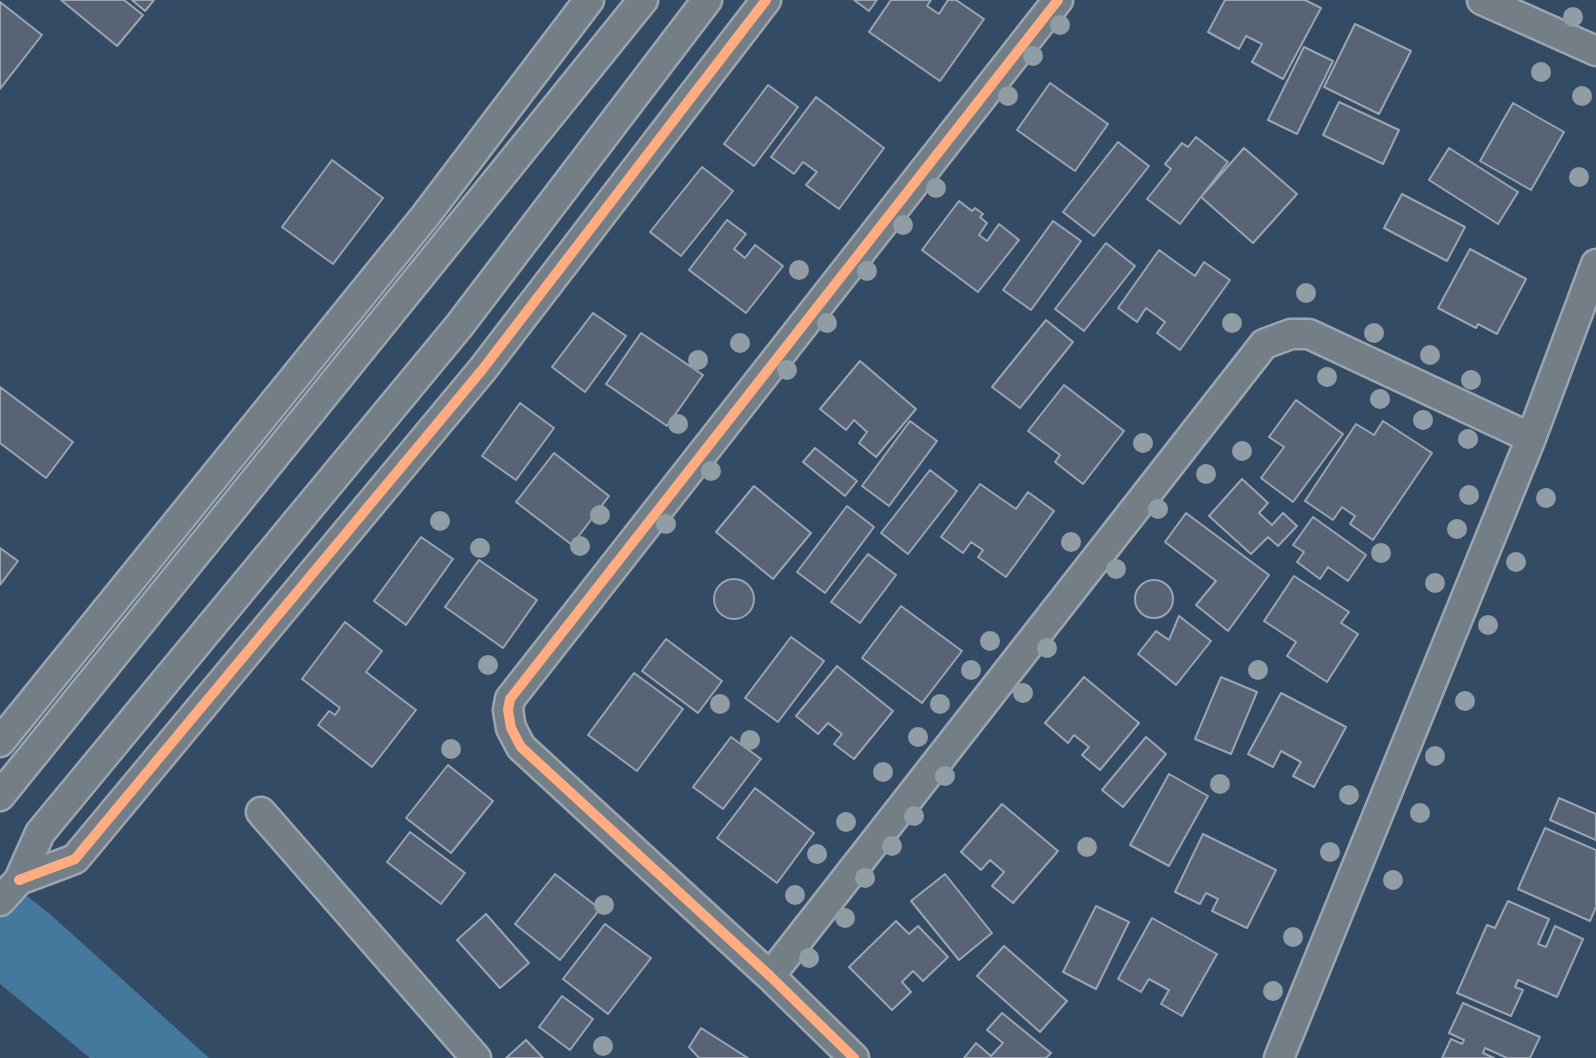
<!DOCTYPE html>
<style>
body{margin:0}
canvas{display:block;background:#344b65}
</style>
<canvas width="1596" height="1058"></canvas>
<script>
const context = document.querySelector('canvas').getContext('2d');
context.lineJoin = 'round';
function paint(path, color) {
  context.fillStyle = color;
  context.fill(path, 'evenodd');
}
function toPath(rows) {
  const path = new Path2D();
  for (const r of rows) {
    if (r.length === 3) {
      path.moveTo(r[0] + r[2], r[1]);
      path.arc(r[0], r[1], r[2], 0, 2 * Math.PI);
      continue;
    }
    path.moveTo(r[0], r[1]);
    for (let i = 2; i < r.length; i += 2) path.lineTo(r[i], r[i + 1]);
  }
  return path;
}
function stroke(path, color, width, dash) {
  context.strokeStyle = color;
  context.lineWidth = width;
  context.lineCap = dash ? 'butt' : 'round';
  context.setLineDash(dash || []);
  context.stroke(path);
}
paint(toPath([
 [0,875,50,914,209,1058,90,1058,0,984]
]), '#45789d');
const building = toPath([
 [61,0,124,0,143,15,117,46,61,0],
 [132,0,154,0,145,11,132,0],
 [854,0,877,0,869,11,854,0],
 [891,0,931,0,927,6,939,14,948,0,956,0,984,19,940,81,869,32,891,0],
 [1225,0,1305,0,1321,8,1283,79,1252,62,1262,44,1246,36,1239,49,1208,32,1225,0],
 [0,2,42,35,0,89,0,2],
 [1355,24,1411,51,1379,114,1324,87,1355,24],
 [1304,47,1333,61,1297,134,1268,120,1304,47],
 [1050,83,1108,124,1075,171,1017,130,1050,83],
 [768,85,798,107,754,166,724,144,768,85],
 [816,97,884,148,839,209,806,185,817,172,803,162,794,174,771,157,816,97],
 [1339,102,1399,130,1383,164,1323,135,1339,102],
 [1513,103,1564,132,1531,190,1480,161,1513,103],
 [1196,137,1228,162,1180,224,1147,199,1171,169,1165,164,1182,143,1188,147,1196,137],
 [1118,142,1149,166,1094,236,1063,212,1118,142],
 [1244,148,1297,194,1253,243,1201,197,1244,148],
 [1449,148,1518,192,1498,224,1429,180,1449,148],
 [332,160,383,198,333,264,282,227,332,160],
 [702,167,733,191,681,256,650,232,702,167],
 [1402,194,1465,227,1447,261,1384,228,1402,194],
 [959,201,972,211,975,208,983,214,980,217,987,223,979,235,987,241,999,224,1019,240,978,292,922,250,959,201],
 [727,220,746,234,734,249,745,258,755,245,783,266,746,313,689,270,727,220],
 [1053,221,1081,241,1031,310,1003,290,1053,221],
 [1106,243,1135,266,1084,331,1055,309,1106,243],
 [1470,249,1526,279,1497,334,1478,324,1476,328,1438,308,1470,249],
 [1159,250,1195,276,1204,262,1230,280,1180,350,1157,333,1165,322,1146,308,1137,322,1118,308,1159,250],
 [593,313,626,336,585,392,552,367,593,313],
 [1046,320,1073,342,1020,408,992,387,1046,320],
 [641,333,703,375,667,426,606,384,641,333],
 [860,361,916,409,876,457,859,443,867,432,854,420,846,430,820,409,860,361],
 [1064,385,1124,431,1083,484,1055,462,1060,455,1028,431,1064,385],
 [0,387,73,442,46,478,0,443,0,387],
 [1296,400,1343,434,1293,502,1261,478,1284,447,1269,437,1296,400],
 [520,403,554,428,516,480,482,456,520,403],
 [910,421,937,441,889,506,862,486,910,421],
 [1383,421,1432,453,1373,540,1350,524,1355,516,1342,507,1333,520,1305,501,1356,424,1374,435,1383,421],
 [815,448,857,481,845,496,803,462,815,448],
 [554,453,609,496,572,545,516,502,554,453],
 [930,470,957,491,908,554,881,533,930,470],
 [1242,479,1268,503,1259,513,1272,525,1283,513,1297,526,1278,546,1268,537,1251,554,1209,516,1242,479],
 [980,484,1016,509,1028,492,1054,511,1006,577,978,557,983,550,971,542,963,553,941,537,980,484],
 [754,486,811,533,773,579,716,532,754,486],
 [847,506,874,527,825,593,797,572,847,506],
 [1186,513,1269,575,1228,631,1196,605,1216,581,1165,542,1186,513],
 [1313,517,1366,555,1348,581,1328,567,1320,579,1297,562,1304,552,1293,545,1313,517],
 [421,537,453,559,406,625,374,601,421,537],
 [0,548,18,561,0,585,0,548],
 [868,554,896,575,860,623,831,602,868,554],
 [479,560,537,600,503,648,445,607,479,560],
 [1294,576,1349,612,1341,623,1358,634,1327,682,1287,656,1296,642,1264,621,1294,576],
 [734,599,20],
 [1154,599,19],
 [901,606,962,651,922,703,862,658,901,606],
 [1179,616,1211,641,1176,685,1138,654,1156,631,1169,640,1179,616],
 [345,622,382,651,366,672,416,710,372,767,318,725,329,711,335,715,340,708,302,679,345,622],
 [791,637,824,661,778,722,745,698,791,637],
 [666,639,722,681,698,713,642,671,666,639],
 [837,666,893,711,854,759,834,744,842,734,828,723,818,734,796,716,837,666],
 [634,673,683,709,637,771,588,735,634,673],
 [1084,677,1139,723,1100,770,1082,755,1089,747,1074,735,1068,743,1045,723,1084,677],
 [1221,677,1257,692,1231,754,1195,739,1221,677],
 [1281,693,1346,727,1314,787,1293,776,1301,762,1281,751,1273,767,1248,754,1281,693],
 [731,737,761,759,723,809,693,787,731,737],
 [1146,737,1166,754,1123,807,1102,790,1146,737],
 [448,765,493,801,451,853,406,818,448,765],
 [1169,774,1208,796,1169,866,1130,845,1169,774],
 [755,788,814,833,777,883,717,838,755,788],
 [1559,798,1596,814,1596,840,1550,820,1559,798],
 [1002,804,1058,851,1013,903,992,886,1004,872,990,860,981,870,961,852,1002,804],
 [1545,828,1596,850,1596,907,1590,921,1518,889,1545,828],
 [410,832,465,873,441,904,387,862,410,832],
 [1203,834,1276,870,1247,928,1212,911,1218,899,1206,893,1200,904,1175,892,1203,834],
 [555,874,600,909,560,960,515,924,555,874],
 [945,874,992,933,959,960,911,901,945,874],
 [1508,901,1549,919,1538,944,1546,947,1555,926,1583,939,1557,997,1518,980,1515,987,1523,990,1511,1016,1457,993,1487,925,1495,928,1508,901],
 [1096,906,1129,922,1096,989,1063,972,1096,906],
 [486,914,529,963,500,988,457,940,486,914],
 [1152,918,1217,954,1182,1016,1161,1004,1169,990,1149,979,1141,992,1118,979,1152,918],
 [896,921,909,934,918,926,948,957,923,981,913,971,902,982,911,992,892,1010,849,967,896,921],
 [605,924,651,958,608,1014,563,979,605,924],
 [1004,946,1067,1001,1040,1032,977,976,1004,946],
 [562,996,593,1019,570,1050,539,1027,562,996],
 [1463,1003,1540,1037,1530,1058,1507,1058,1485,1048,1483,1053,1494,1058,1442,1058,1451,1039,1462,1044,1464,1040,1449,1033,1463,1003],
 [1002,1013,1051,1053,1046,1058,964,1058,976,1043,991,1056,1003,1043,987,1030,1002,1013],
 [701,1028,748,1058,699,1058,689,1047,701,1028],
 [526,1040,543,1058,506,1058,526,1040]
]);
paint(building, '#586475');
stroke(building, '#9ba5af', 2);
const minor = toPath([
 [1482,0,1596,51],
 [0,742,426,215,589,0],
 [0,796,643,0],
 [261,812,476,1058],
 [19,880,75,859,482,370,766,0],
 [0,901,19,880,40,833,459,326,707,0],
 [770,976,1264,344,1291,334,1309,334,1531,438],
 [854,1058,770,976,521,747,511,728,508,710,510,699,1058,0],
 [1279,1058,1531,438,1596,264]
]);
stroke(minor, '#9ba5af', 33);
stroke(minor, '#737e87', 28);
stroke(toPath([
 [19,880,75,859,482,370,766,0],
 [854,1058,770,976,521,747,511,728,508,710,510,699,1058,0]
]), '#ffac80', 10);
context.fillStyle = '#909da5';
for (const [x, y] of [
 [1573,17],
 [1060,25],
 [1033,56],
 [1541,72],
 [1008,96],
 [1582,96],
 [1579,177],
 [936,188],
 [903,225],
 [799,270],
 [867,271],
 [1306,293],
 [827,323],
 [1232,323],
 [1374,333],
 [740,343],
 [1430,355],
 [698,360],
 [787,370],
 [1327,377],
 [1471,380],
 [1380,399],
 [1423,420],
 [678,424],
 [1468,439],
 [1143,443],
 [1242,451],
 [711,471],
 [1206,474],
 [1469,495],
 [1546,498],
 [1158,509],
 [600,515],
 [440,521],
 [666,524],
 [1457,529],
 [1071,542],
 [580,546],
 [480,548],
 [1381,553],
 [1516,562],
 [1116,569],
 [1435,583],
 [1488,625],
 [990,641],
 [1047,648],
 [488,665],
 [971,670],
 [1258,670],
 [1023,693],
 [1465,701],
 [720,704],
 [940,704],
 [918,737],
 [750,740],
 [451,749],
 [1435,756],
 [883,772],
 [945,776],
 [1220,784],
 [1349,795],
 [1420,813],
 [914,816],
 [846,822],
 [892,846],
 [1087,847],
 [1330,852],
 [817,854],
 [865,878],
 [1393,880],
 [795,895],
 [604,905],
 [845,918],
 [1293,937],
 [809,958],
 [1273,991],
 [603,1046]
]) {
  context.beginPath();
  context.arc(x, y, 10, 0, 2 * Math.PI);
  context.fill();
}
</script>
